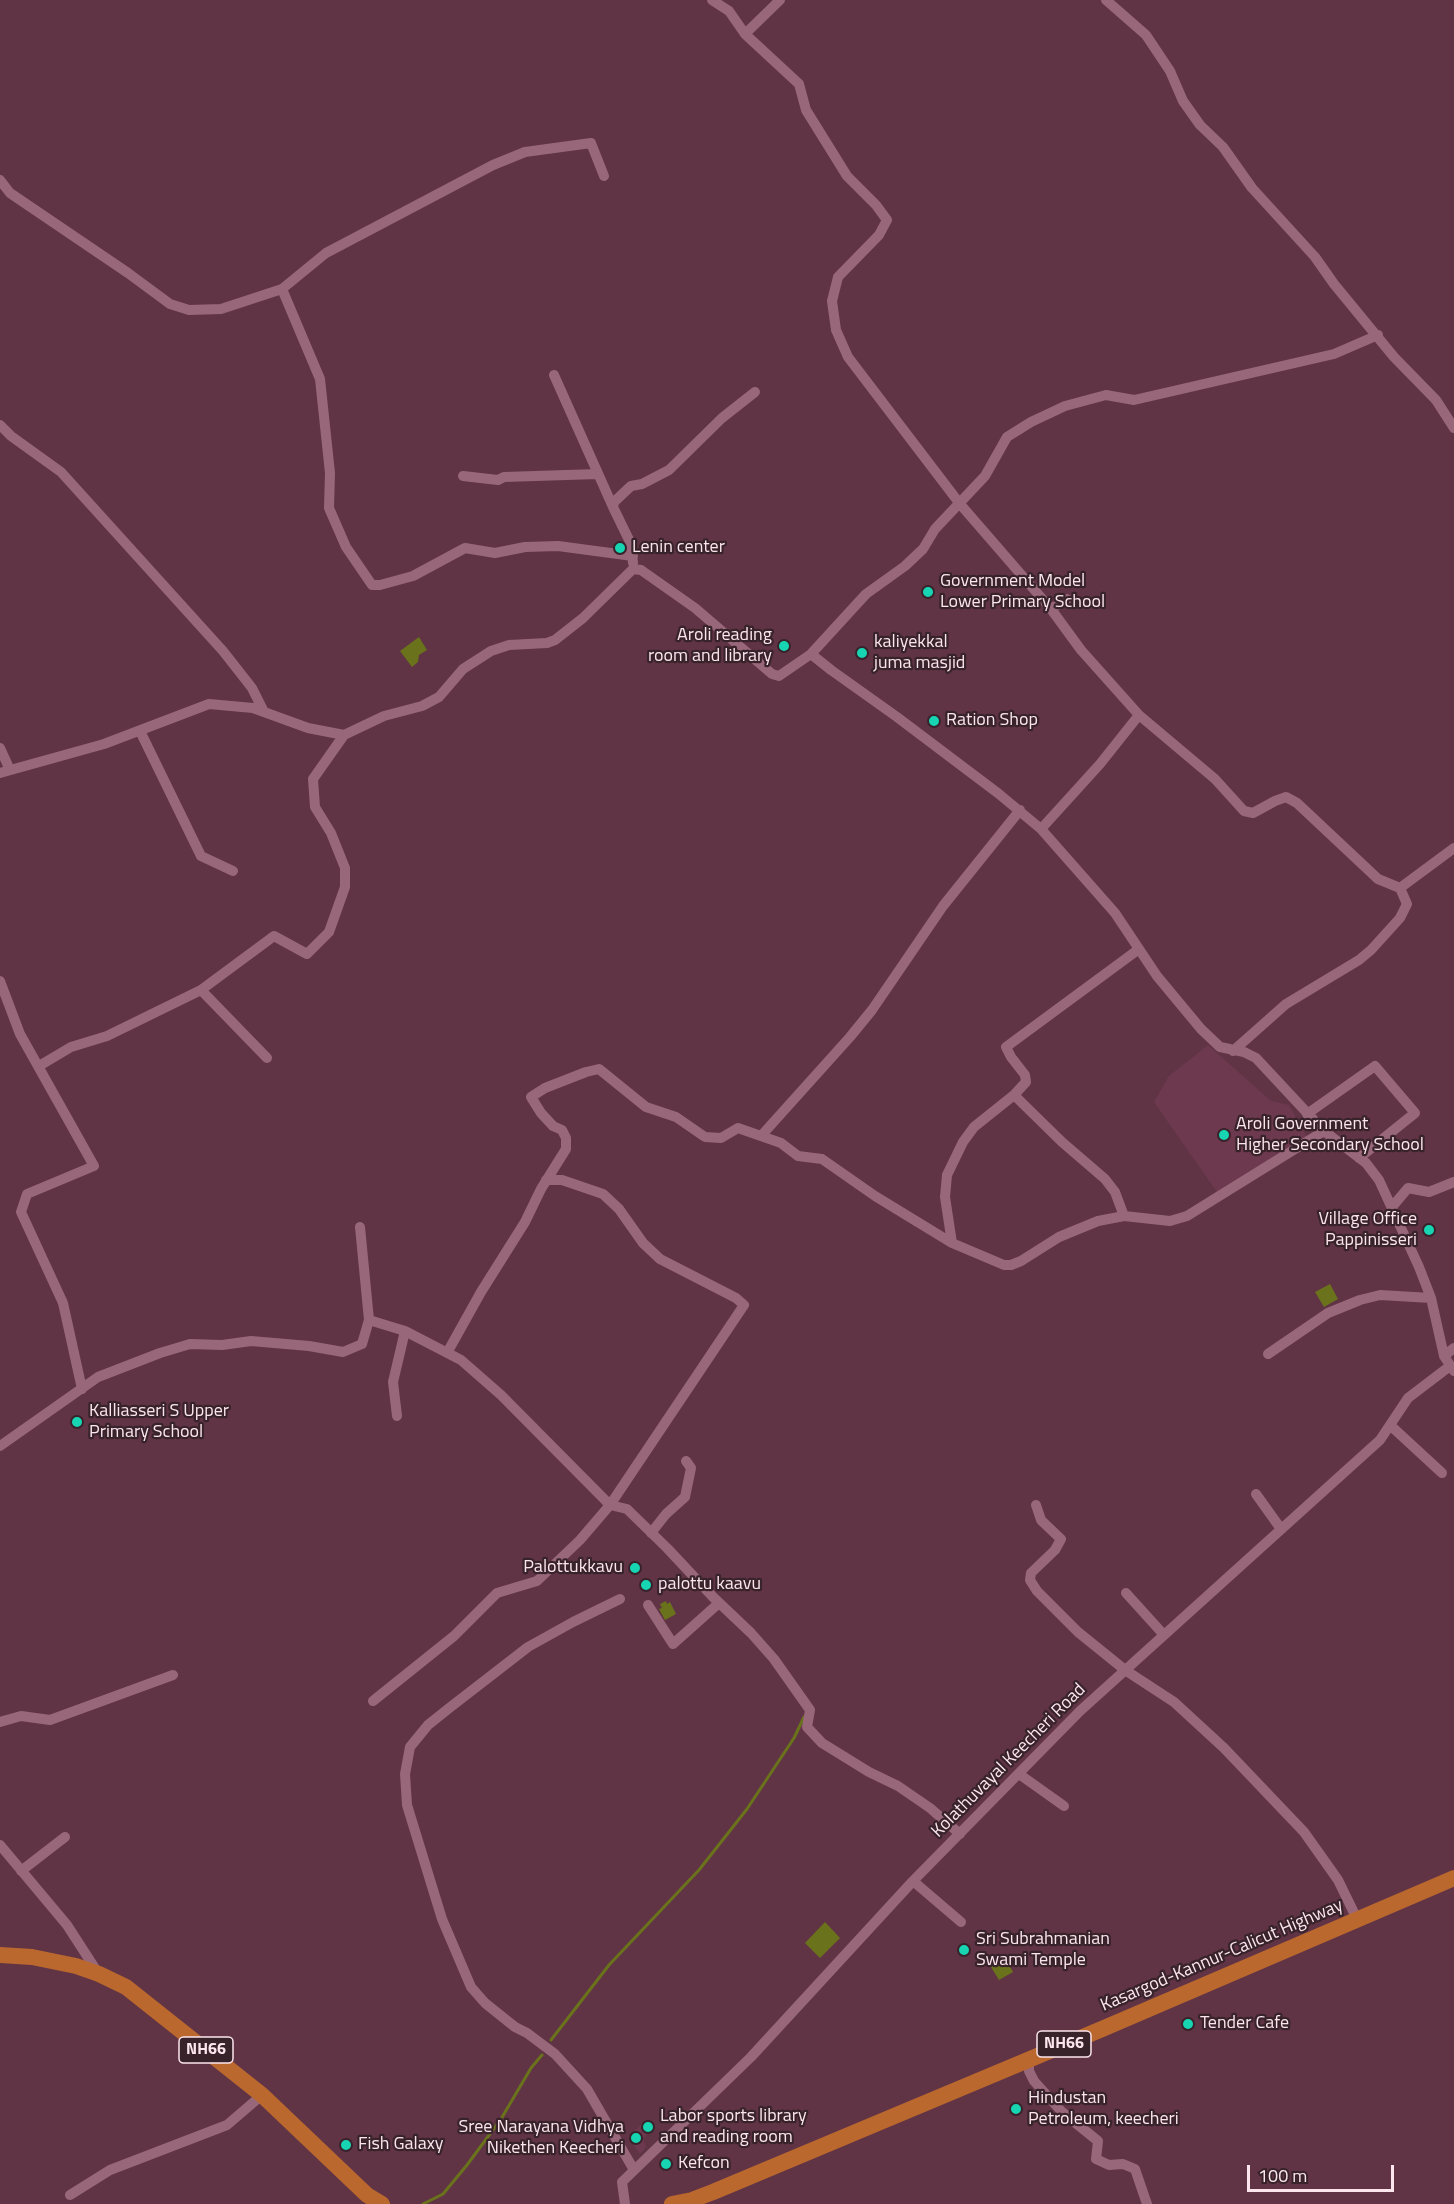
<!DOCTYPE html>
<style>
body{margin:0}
#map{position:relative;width:1454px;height:2204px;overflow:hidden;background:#603445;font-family:"Titillium Web",sans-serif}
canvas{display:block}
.scale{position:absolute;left:1247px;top:2165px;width:147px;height:27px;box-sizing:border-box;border:3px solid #fce5ed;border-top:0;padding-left:8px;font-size:18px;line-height:21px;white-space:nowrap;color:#fce5ed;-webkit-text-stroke:4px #38232b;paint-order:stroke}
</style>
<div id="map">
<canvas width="1454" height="2204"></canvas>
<div class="scale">100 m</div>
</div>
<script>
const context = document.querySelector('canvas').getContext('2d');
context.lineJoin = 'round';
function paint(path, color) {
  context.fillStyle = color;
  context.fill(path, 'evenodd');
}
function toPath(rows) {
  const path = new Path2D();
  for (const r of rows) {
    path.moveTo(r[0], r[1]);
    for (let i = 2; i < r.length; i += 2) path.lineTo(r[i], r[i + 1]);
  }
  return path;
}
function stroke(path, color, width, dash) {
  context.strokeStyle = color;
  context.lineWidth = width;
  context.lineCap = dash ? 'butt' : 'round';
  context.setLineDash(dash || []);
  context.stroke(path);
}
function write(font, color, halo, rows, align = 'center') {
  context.font = font + ' "Titillium Web",sans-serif';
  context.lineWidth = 4.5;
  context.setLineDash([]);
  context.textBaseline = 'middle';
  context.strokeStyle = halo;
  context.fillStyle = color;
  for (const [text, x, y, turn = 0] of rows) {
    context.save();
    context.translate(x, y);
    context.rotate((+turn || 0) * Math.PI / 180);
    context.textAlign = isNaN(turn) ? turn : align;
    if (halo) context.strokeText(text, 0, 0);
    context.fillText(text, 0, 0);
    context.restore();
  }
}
paint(toPath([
 [1208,1045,1271,1101,1289,1105,1307,1137,1217,1192,1154,1102,1169,1076],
 [645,2121,652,2127,643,2139,646,2147,640,2154,628,2137]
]), '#6d394f');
paint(toPath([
 [419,637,427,650,419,655,418,662,412,667,400,651],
 [1330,1284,1338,1299,1324,1307,1315,1292],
 [666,1601,667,1604,670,1602,676,1614,665,1620,659,1609,662,1608,660,1604],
 [825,1922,840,1938,820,1958,805,1943],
 [1000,1956,1002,1959,1005,1958,1013,1972,999,1980,991,1967,993,1965,991,1962]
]), '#6a731b');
stroke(toPath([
 [551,2040,609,1965,699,1870,747,1809,794,1738,804,1717],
 [423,2204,443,2194,467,2165,501,2119,531,2068,542,2055]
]), '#6a731b', 3);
stroke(toPath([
 [712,0,729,11,745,34,780,0],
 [1106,0,1146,35,1170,71,1183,101,1200,125,1223,147,1252,188,1315,257,1334,284,1394,357,1436,400,1454,428],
 [745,34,799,84,806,110,847,176,876,205,887,220,879,235,838,277,832,301,836,330,848,357,960,504,1051,609],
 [0,180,10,193,128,273,170,304,189,310,221,309,282,289,326,253,493,165,525,152,591,143,604,176],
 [282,289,320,379,330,473,329,508,346,547,372,585,380,585,413,576,465,548,495,553,525,547,558,546,633,556],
 [554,375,613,507],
 [0,425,11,436,61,472,223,651,252,688,264,712],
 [463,476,498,480,504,477,598,474],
 [633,563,631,544,613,507,614,502,631,486,642,484,669,470,722,418,755,392],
 [811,654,866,594,905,566,923,549,935,529,985,476,1007,437,1031,422,1065,406,1106,395,1134,400,1334,354,1378,335],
 [1139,715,1215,779,1244,811,1253,813,1275,801,1286,797,1297,803,1378,879,1400,888,1407,904,1400,918,1371,950,1359,960,1286,1004,1233,1051],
 [140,731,201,856,233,871],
 [0,748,10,770],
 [0,773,104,744,209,704,253,708,308,728,344,735,384,716,422,706,439,697,463,669,491,651,509,645,547,643,555,640,583,618,633,569,641,570,695,608,772,674,779,676,811,654,831,670,897,717,999,794,1041,829,1115,913,1157,976,1201,1029,1220,1047,1244,1052,1256,1058,1324,1131,1366,1163,1379,1180,1419,1267,1431,1298,1444,1356,1454,1371],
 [1041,829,1100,764,1139,715,1081,650,1051,609,1067,599],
 [1400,888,1454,848],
 [0,981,20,1034,94,1166,27,1194,21,1212,63,1303,82,1389],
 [267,1058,201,990,274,936,307,954,329,932,345,887,345,868,331,833,315,807,313,779,344,735],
 [39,1066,71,1047,107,1036,201,990],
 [1014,1095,1062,1142,1105,1179,1115,1192,1124,1216],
 [1307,1114,1375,1066,1415,1113,1359,1158],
 [761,1136,850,1037,872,1010,943,906,1020,810],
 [1392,1207,1408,1188,1429,1192,1454,1182],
 [360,1227,369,1320],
 [952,1243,945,1197,947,1175,963,1142,974,1127,1014,1095,1026,1082,1025,1075,1011,1057,1006,1047,1139,949],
 [447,1353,481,1292,525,1222,541,1189,566,1149,566,1138,562,1130,553,1126,541,1113,531,1097,545,1088,586,1072,599,1069,646,1107,676,1117,705,1137,721,1138,738,1128,781,1143,798,1156,822,1159,875,1196,952,1243,1004,1265,1011,1265,1021,1261,1059,1237,1098,1221,1124,1216,1170,1221,1187,1216,1324,1131],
 [1268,1354,1328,1313,1360,1300,1380,1295,1431,1298],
 [1444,1356,1454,1348],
 [397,1416,393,1382,405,1331],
 [1390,1425,1442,1473],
 [0,1446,98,1377,160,1353,190,1344,222,1345,251,1341,309,1346,343,1352,362,1344,369,1320,405,1331,461,1360,501,1395,610,1505,627,1509,667,1548,713,1597,751,1633,774,1659,810,1710,807,1727,822,1743,869,1772,898,1786,930,1808,960,1834],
 [1256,1494,1281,1529],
 [1036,1505,1041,1520,1061,1539,1055,1550,1031,1573,1030,1580,1037,1591,1078,1632,1125,1670,1174,1702,1224,1748,1304,1832,1338,1880,1357,1919],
 [651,1533,666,1514,685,1497,691,1468,686,1461],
 [1126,1593,1164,1635],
 [620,1599,573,1622,528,1647,448,1709,428,1725,410,1747,405,1774,407,1805,442,1919,471,1987,485,2003,515,2027,527,2033,555,2054,587,2089,634,2170],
 [648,1605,673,1644,719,1603],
 [373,1701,454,1636,497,1593,537,1581,580,1540,610,1505,744,1305,736,1298,660,1259,643,1243,619,1209,603,1194,562,1180,546,1180],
 [0,1722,21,1716,50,1720,173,1675],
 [1019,1774,1064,1806],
 [0,1845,67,1925,98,1973],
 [21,1871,65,1837],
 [913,1881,961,1922],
 [1029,2059,1029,2071,1034,2081,1062,2112,1098,2141,1096,2159,1109,2165,1123,2164,1135,2169,1147,2204],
 [70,2195,110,2170,227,2125,262,2095],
 [625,2204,622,2182,751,2057,913,1881,1080,1711,1380,1440,1408,1398,1450,1366]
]), '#99677a', 10);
stroke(toPath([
 [0,1955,32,1957,76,1966,99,1974,126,1987,262,2095,367,2195,382,2204],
 [672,2204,692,2200,713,2192,1102,2029,1454,1878]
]), '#ba682e', 16);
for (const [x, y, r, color] of [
 [620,548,6,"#17d5b2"],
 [928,592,6,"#17d5b2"],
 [784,646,6,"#17d5b2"],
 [862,653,6,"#17d5b2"],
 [934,721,6,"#17d5b2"],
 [1224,1135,6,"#17d5b2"],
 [1429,1230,6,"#17d5b2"],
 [77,1422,6,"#17d5b2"],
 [635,1568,6,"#17d5b2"],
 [646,1585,6,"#17d5b2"],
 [964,1950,6,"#17d5b2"],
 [1188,2024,6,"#17d5b2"],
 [1016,2109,6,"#17d5b2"],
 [648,2127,6,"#17d5b2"],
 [636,2138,6,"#17d5b2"],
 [346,2145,6,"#17d5b2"],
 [666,2164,6,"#17d5b2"]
]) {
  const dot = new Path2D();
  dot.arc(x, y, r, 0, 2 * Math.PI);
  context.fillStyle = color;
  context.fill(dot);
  stroke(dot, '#38232b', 2);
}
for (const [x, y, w] of [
 [1064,2044,54],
 [206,2050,54]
]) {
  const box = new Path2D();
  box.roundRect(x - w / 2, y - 13, w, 26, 4.5);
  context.fillStyle = '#38232b';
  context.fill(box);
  stroke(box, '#fce5ed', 1.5);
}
write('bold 16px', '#fce5ed', null, [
 ["NH66",1064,2044],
 ["NH66",206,2050]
]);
write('18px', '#fce5ed', '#38232b', [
 ["Lenin center",632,548],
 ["Government Model",940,582],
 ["Lower Primary School",940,603],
 ["Aroli reading",772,636,"right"],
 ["room and library",772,657,"right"],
 ["kaliyekkal",874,643],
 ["juma masjid",874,664],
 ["Ration Shop",946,721],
 ["Aroli Government",1236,1125],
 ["Higher Secondary School",1236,1146],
 ["Village Office",1417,1220,"right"],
 ["Pappinisseri",1417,1241,"right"],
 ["Kalliasseri S Upper",89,1412],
 ["Primary School",89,1433],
 ["Palottukkavu",623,1568,"right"],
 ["palottu kaavu",658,1585],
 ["Sri Subrahmanian",976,1940],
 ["Swami Temple",976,1961],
 ["Tender Cafe",1200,2024],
 ["Hindustan",1028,2099],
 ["Petroleum, keecheri",1028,2120],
 ["Labor sports library",660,2117],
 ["and reading room",660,2138],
 ["Sree Narayana Vidhya",624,2128,"right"],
 ["Nikethen Keecheri",624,2149,"right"],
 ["Fish Galaxy",358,2145],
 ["Kefcon",678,2164]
], 'left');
write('18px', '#fce5ed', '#38232b', [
 ["Kolathuvayal Keecheri Road",1009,1761,-45],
 ["Kasargod-Kannur-Calicut Highway",1222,1956,-23]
]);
</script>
